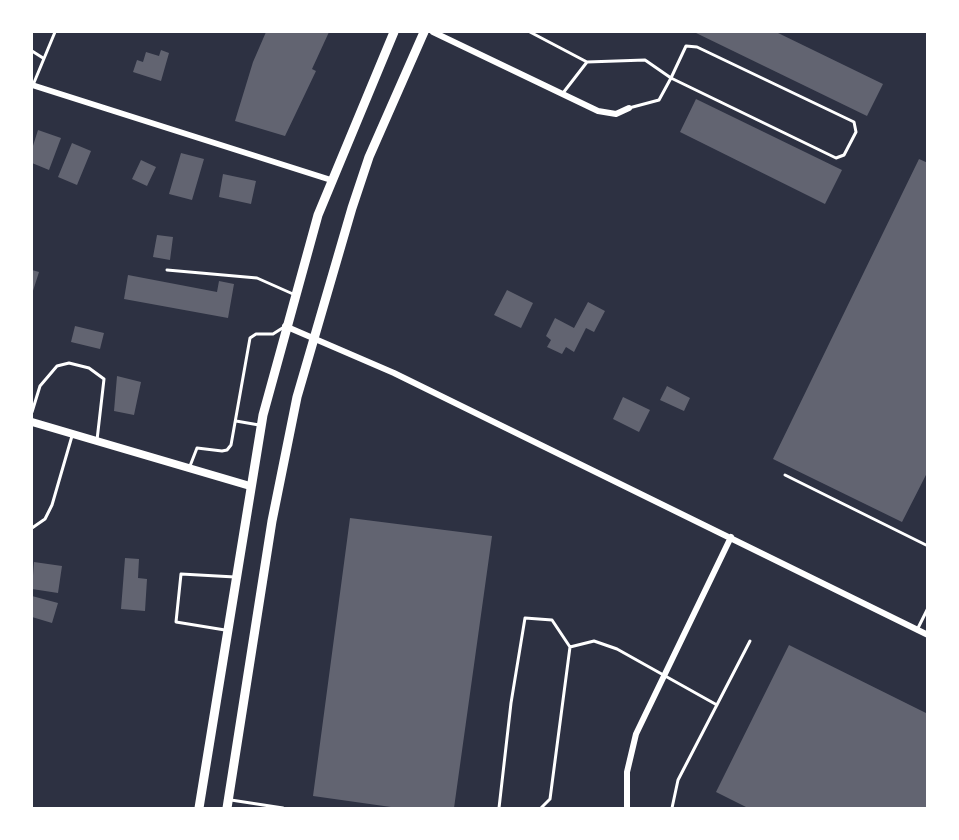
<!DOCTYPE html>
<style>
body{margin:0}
#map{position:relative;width:959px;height:840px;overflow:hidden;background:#2d3142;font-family:Helvetica,sans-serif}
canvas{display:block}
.frame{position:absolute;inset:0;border:33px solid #fff;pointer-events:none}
</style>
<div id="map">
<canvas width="959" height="840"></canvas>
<div class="frame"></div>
</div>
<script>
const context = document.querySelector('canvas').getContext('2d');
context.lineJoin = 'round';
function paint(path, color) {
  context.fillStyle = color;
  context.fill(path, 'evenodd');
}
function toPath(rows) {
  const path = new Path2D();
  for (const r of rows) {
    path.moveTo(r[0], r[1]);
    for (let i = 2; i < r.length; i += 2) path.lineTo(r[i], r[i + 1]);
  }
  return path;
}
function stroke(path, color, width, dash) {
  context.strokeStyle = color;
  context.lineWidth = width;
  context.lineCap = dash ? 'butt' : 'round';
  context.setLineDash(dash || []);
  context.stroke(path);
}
paint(toPath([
 [266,32,329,32,312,69,316,71,285,136,235,121,253,62],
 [694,32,776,32,883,84,867,116],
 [161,50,169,53,161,81,133,72,137,60,143,62,146,52,159,56],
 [696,99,842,170,825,204,680,132],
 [38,130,61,138,49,170,32,163,32,149],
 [72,143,91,151,77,185,58,177],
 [181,153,204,159,192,200,169,194],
 [919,159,928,163,928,471,902,522,773,459],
 [141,160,156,167,147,186,132,179],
 [223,174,256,181,251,204,219,197],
 [157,235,173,237,170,260,153,257],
 [32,270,39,272,32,294],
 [128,275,217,292,219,281,234,284,228,318,124,299],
 [507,290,533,303,521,328,494,315],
 [588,302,605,311,594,332,586,328,574,352,566,347,562,354,547,347,551,340,546,336,555,318,574,328],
 [75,326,104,333,100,349,71,342],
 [117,376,141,382,134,415,114,411],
 [667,386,690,398,684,411,660,400],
 [623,397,650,410,639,432,613,419],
 [350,518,492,536,454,808,398,808,313,796],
 [125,558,139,559,138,578,147,579,145,611,121,609],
 [34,562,62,566,58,593,32,589],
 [32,596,58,603,52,623,32,617],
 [789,645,928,714,928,808,748,808,716,792]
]), '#626471');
stroke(toPath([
 [530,32,587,62],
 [32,51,43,58],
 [33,85,55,32],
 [563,93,587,62,645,60,671,78,686,46,697,47,854,122,856,132,844,155,836,158,671,78,659,100,629,108],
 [167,270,257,278,293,294],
 [32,412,40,386,57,366,69,363,89,368,104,379,97,440],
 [236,421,259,425],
 [190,466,197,448,222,451,227,450,231,445,250,338,256,334,273,334,284,327],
 [785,475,928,546],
 [32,528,45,519,52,505,72,436],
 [225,630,176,622,181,574,235,577],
 [917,630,928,608],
 [570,647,594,641,617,649,717,705],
 [231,800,283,808],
 [499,808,511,703,525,618,552,620,570,647,550,799,541,808],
 [672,808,678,780,750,641]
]), '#fff', 3);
stroke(toPath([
 [433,32,598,111,616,114,629,108],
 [32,85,331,180],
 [285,326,394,373,928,635],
 [627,808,627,772,636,734,731,537]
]), '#fff', 6);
stroke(toPath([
 [32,422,250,486]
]), '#fff', 8);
stroke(toPath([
 [199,808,263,415,318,215,394,32],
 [227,808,272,521,297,397,352,208,369,157,424,32]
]), '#fff', 9);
</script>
